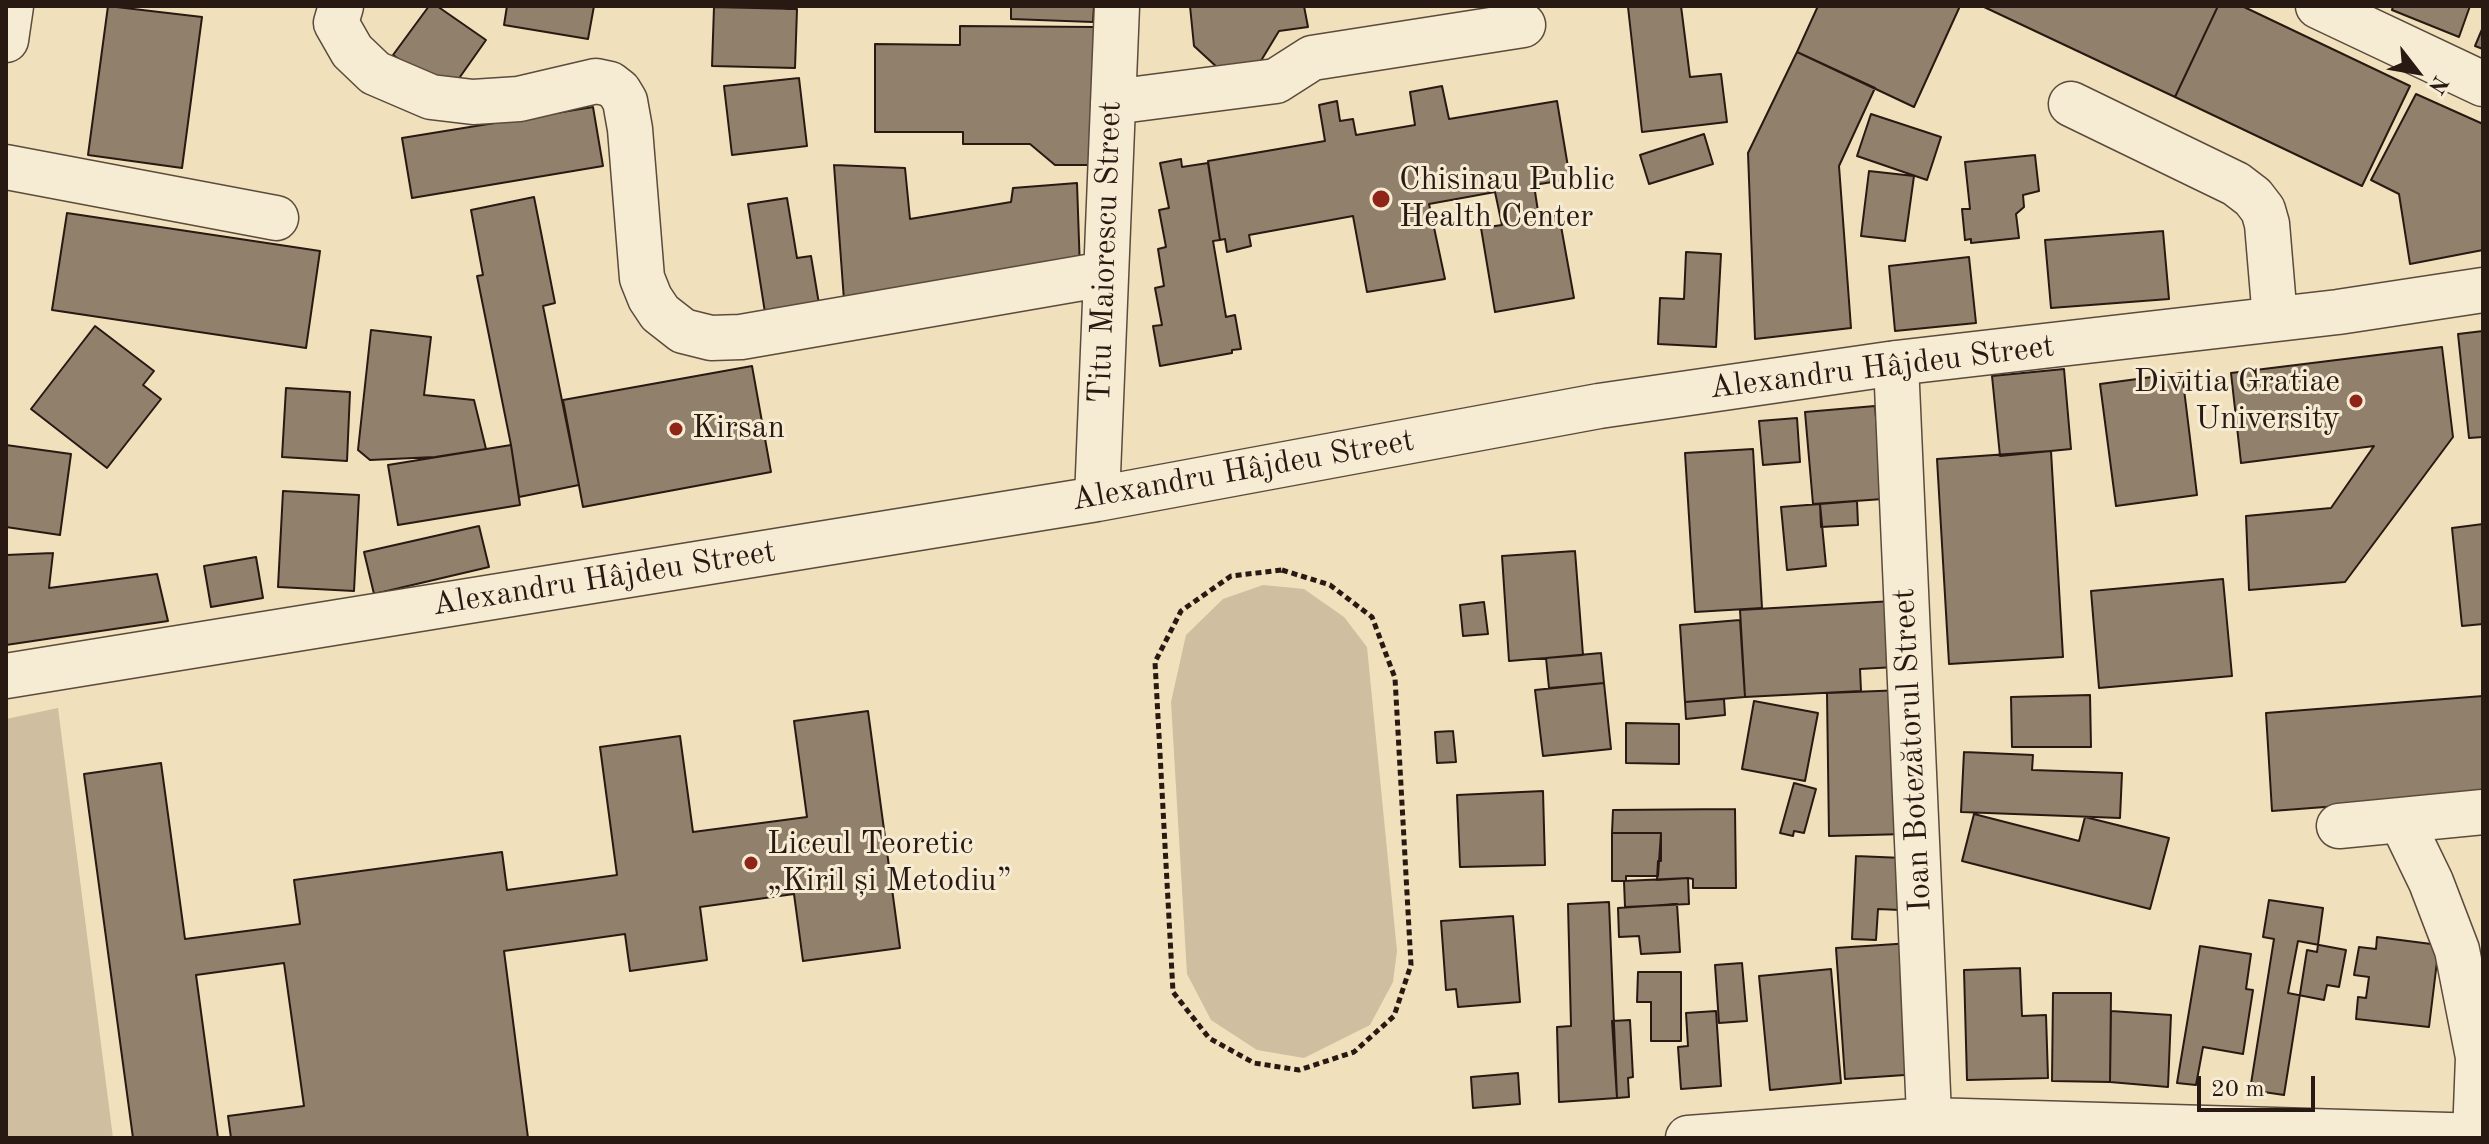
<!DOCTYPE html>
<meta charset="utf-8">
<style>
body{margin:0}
#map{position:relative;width:2489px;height:1144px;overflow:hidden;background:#f1e0bc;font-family:"Old Standard TT",serif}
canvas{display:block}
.frame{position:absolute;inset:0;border:8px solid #281913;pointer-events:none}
.north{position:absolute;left:2377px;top:32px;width:80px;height:80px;-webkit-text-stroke:6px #f6ebd3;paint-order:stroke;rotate:121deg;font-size:22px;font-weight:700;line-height:32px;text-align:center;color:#281913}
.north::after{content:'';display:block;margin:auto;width:28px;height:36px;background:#281913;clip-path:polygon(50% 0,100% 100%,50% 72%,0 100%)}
.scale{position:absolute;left:2197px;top:1076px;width:118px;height:36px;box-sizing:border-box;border:4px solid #281913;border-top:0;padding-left:10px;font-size:24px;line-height:28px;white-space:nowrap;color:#281913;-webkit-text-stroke:6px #f6ebd3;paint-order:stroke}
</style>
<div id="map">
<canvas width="2489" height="1144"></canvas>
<div class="frame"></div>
<div class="north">N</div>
<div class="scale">20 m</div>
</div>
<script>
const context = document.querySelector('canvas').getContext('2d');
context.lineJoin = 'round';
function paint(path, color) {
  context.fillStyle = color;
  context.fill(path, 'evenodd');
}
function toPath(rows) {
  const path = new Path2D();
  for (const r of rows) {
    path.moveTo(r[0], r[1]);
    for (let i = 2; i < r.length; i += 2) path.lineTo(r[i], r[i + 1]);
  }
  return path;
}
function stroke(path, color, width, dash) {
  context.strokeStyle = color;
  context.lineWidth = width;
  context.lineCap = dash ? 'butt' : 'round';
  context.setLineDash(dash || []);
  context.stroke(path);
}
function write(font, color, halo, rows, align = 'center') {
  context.font = font + ' "Old Standard TT",serif';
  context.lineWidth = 6;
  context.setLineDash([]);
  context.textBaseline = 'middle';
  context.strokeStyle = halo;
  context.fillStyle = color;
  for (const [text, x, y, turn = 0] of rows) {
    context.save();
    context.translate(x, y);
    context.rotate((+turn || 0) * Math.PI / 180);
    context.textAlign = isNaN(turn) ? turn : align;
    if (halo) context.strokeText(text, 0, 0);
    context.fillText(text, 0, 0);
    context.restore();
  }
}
paint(toPath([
 [1263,585,1304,589,1344,617,1367,647,1397,951,1393,982,1370,1025,1304,1058,1257,1050,1211,1020,1187,974,1171,702,1186,635,1223,599],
 [58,708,113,1138,6,1138,6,719]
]), '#cfbe9f');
const building = toPath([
 [108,6,202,17,182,168,88,155,108,6],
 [429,6,437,6,486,40,448,94,393,55,429,6],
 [507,6,594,6,588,39,504,25,507,6],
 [726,6,790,6,789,9,726,6],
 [1011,6,1094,6,1093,22,1011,19,1011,6],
 [1190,6,1304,6,1308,27,1279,31,1259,64,1219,69,1194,46,1190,6],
 [1681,6,1690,77,1721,74,1727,122,1642,132,1628,7,1681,6],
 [1818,6,1960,6,1914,107,1797,52,1818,6],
 [1982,6,2218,6,2175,97,1982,6],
 [2218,6,2242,6,2410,86,2362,186,2175,97,2218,6],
 [2393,6,2470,6,2459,37,2392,10,2393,6],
 [714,7,797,9,795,68,712,66,714,7],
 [960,26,1095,27,1094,165,1055,165,1030,144,963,144,963,132,875,132,875,44,960,45,960,26],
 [2483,27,2483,49,2475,46,2483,27],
 [1797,52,1875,88,1839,166,1851,328,1755,339,1748,153,1797,52],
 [799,78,807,146,732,155,724,86,799,78],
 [1442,86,1449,119,1557,101,1570,179,1534,185,1539,218,1559,215,1574,298,1495,312,1481,228,1502,225,1495,192,1429,204,1445,279,1367,292,1353,216,1249,235,1251,246,1227,252,1225,239,1220,240,1208,161,1325,141,1319,105,1337,101,1340,121,1353,119,1356,135,1415,125,1410,92,1442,86],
 [2416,94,2483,124,2483,250,2410,264,2399,194,2371,180,2416,94],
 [593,107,603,166,412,198,402,138,593,107],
 [1871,114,1941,137,1927,180,1857,156,1871,114],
 [1704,134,1713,164,1649,184,1640,155,1704,134],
 [2035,155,2039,191,2023,195,2024,207,2016,214,2019,238,1971,243,1971,239,1965,240,1962,209,1970,209,1965,162,2035,155],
 [1181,159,1182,167,1208,163,1220,240,1213,241,1226,317,1235,315,1241,349,1232,350,1232,353,1160,366,1153,326,1162,325,1155,288,1164,286,1158,249,1166,247,1159,210,1169,208,1160,163,1181,159],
 [834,165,905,168,910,219,1011,202,1013,188,1077,183,1080,270,844,300,834,165],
 [1869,171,1914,176,1905,241,1861,236,1869,171],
 [534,197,555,303,543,306,579,485,519,497,511,445,477,276,483,275,471,210,534,197],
 [787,198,797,258,811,256,820,310,766,319,748,204,787,198],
 [67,213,320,251,306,348,52,310,67,213],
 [2163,231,2169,299,2051,308,2045,240,2163,231],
 [1686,252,1721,254,1716,347,1658,344,1660,298,1684,299,1686,252],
 [1969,257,1976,323,1895,331,1889,266,1969,257],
 [95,326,154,371,143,385,161,399,107,468,31,409,95,326],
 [371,330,431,337,424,395,474,400,486,449,435,457,370,460,358,450,371,330],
 [2483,331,2483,437,2469,438,2458,334,2483,331],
 [2442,347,2453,437,2345,582,2249,590,2246,516,2331,508,2374,446,2241,463,2231,373,2442,347],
 [752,366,771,472,583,507,563,400,752,366],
 [2064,369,2071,449,2000,456,1992,376,2064,369],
 [2182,373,2197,495,2116,506,2100,384,2182,373],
 [286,388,350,392,347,461,282,457,286,388],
 [1875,406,1883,499,1813,504,1805,412,1875,406],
 [1797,418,1800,462,1763,465,1759,421,1797,418],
 [6,445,71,454,60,535,6,527,6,445],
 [511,445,520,505,398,525,388,465,511,445],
 [1753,449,1762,608,1695,612,1685,453,1753,449],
 [2051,451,2063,657,1949,664,1937,459,2051,451],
 [283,491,359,495,354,591,278,587,283,491],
 [1857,501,1858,525,1821,527,1820,504,1857,501],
 [1820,504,1826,566,1787,570,1781,507,1820,504],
 [2483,524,2483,624,2462,626,2452,528,2483,524],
 [479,526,489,567,374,594,364,552,479,526],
 [1575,551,1583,655,1509,661,1502,556,1575,551],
 [53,553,49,588,157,574,168,621,6,645,6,555,53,553],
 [256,557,263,598,211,607,204,566,256,557],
 [2223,579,2232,676,2099,688,2091,591,2223,579],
 [1893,601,1896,667,1860,669,1861,691,1745,697,1740,610,1893,601],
 [1484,602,1488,634,1463,636,1460,605,1484,602],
 [1740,620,1745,697,1685,702,1680,625,1740,620],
 [1601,653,1604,683,1549,688,1546,658,1601,653],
 [1604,683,1611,749,1543,756,1535,690,1604,683],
 [1904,690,1906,834,1829,836,1827,693,1904,690],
 [2090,695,2091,747,2012,747,2011,697,2090,695],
 [2483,696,2483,795,2272,811,2266,713,2483,696],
 [1724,699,1725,715,1686,719,1685,702,1724,699],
 [1754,701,1818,713,1805,781,1742,769,1754,701],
 [868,711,900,948,803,961,794,894,700,907,707,960,630,971,625,934,504,951,528,1138,231,1138,228,1116,304,1106,284,963,196,975,218,1138,133,1138,84,774,161,763,185,939,300,924,294,880,502,852,507,890,617,875,600,747,680,736,693,832,807,817,794,721,868,711],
 [1626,723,1679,724,1679,764,1626,763,1626,723],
 [1453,731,1456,762,1437,763,1435,732,1453,731],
 [1964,752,2033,755,2032,770,2122,773,2120,818,1961,812,1964,752],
 [1794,783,1816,789,1804,833,1794,831,1793,836,1780,833,1794,783],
 [1543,791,1545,865,1460,867,1457,795,1543,791],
 [1735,809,1736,888,1693,888,1693,879,1688,878,1657,880,1658,861,1661,861,1661,833,1612,833,1613,810,1735,809],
 [1974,814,2079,841,2085,817,2169,838,2150,909,1962,861,1974,814],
 [1612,833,1661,833,1658,876,1626,876,1626,881,1612,881,1612,833],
 [1856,856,1903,858,1900,910,1878,909,1876,940,1852,939,1856,856],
 [1688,878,1689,904,1625,907,1624,881,1688,878],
 [2269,900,2323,908,2317,952,2307,950,2284,1095,2250,1090,2274,939,2263,937,2269,900],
 [1609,902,1617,1098,1559,1102,1557,1027,1571,1026,1568,904,1609,902],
 [1677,904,1680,952,1641,954,1639,936,1619,937,1618,908,1677,904],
 [1513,916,1520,1002,1458,1007,1456,989,1446,990,1441,921,1513,916],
 [2377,937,2439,945,2429,1027,2356,1019,2358,997,2366,998,2369,977,2354,975,2359,947,2376,949,2377,937],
 [2298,941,2346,950,2339,987,2327,985,2324,1000,2288,993,2298,941],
 [1911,943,1920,1074,1845,1079,1836,948,1911,943],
 [2200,946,2251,954,2246,989,2253,990,2243,1054,2203,1047,2196,1085,2177,1083,2200,946],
 [1742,963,1747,1021,1719,1023,1715,965,1742,963],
 [2020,968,2022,1016,2046,1015,2048,1078,1967,1080,1964,970,2020,968],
 [1831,969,1841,1083,1770,1090,1759,976,1831,969],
 [1638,972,1681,972,1681,1041,1651,1041,1651,1002,1637,1002,1638,972],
 [2053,993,2111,993,2110,1082,2052,1081,2053,993],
 [1716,1011,1721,1086,1681,1089,1678,1047,1688,1046,1686,1013,1716,1011],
 [2111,1011,2171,1015,2168,1087,2110,1082,2111,1011],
 [1630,1020,1633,1077,1628,1078,1629,1097,1617,1098,1612,1021,1630,1020],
 [1518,1073,1520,1104,1473,1108,1471,1077,1518,1073]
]);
paint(building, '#91806b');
stroke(building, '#281913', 2);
const minor = toPath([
 [341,6,336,23,352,51,375,73,431,97,473,102,519,99,596,81,610,84,619,91,625,101,630,129,642,278,650,298,660,313,683,331,711,338,741,337,1105,274],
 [2318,6,2483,84],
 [6,40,11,6],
 [1113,102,1276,81,1312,58,1523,25],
 [2071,104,2236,184,2253,197,2263,210,2267,224,2275,319],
 [6,167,276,218],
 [1896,363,1930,1138],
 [1097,499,1117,6],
 [6,676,1097,499,1599,406,1896,363,2338,312,2483,290],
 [2401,820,2483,812],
 [2339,826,2401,820,2431,882,2457,950,2478,1057,2475,1136],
 [1688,1138,1929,1120,2483,1136]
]);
stroke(minor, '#5a4b3d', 47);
stroke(toPath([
 [1282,570,1330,585,1372,617,1395,678,1411,965,1394,1016,1354,1052,1299,1070,1254,1063,1209,1038,1173,992,1155,662,1181,611,1231,576,1282,570]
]), '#281913', 5, [6, 4]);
stroke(minor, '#f6ebd3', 44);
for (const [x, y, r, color] of [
 [1381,199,10,"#8f2418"],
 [2356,401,8,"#8f2418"],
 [676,429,8,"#8f2418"],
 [751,863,8,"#8f2418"]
]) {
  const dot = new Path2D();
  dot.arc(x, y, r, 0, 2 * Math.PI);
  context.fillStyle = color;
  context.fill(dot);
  stroke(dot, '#f6ebd3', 3);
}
write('32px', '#281913', '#f6ebd3', [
 ["Chisinau Public",1399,181],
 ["Health Center",1399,218],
 ["Divitia Gratiae",2340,383,"right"],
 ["University",2340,420,"right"],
 ["Kirsan",692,429],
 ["Liceul Teoretic",767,845],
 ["„Kiril și Metodiu”",767,882]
], 'left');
write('32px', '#281913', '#f6ebd3', [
 ["Titu Maiorescu Street",1106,252,-88],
 ["Alexandru Hâjdeu Street",1882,368,-7],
 ["Alexandru Hâjdeu Street",1243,471,-10],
 ["Alexandru Hâjdeu Street",604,579,-9],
 ["Ioan Botezătorul Street",1913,750,-93]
]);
</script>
